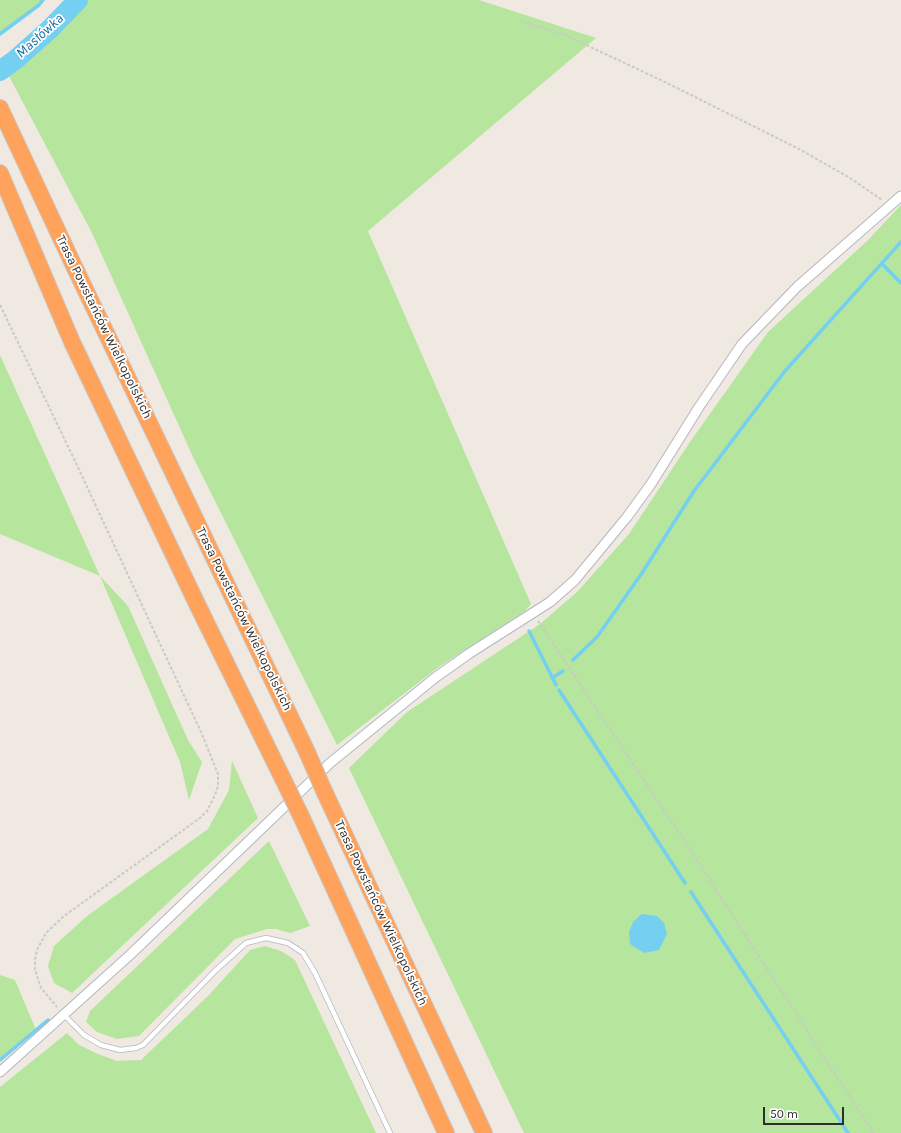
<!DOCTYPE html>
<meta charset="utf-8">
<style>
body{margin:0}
#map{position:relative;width:901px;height:1133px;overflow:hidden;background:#efe9e1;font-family:Karla,sans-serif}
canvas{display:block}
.scale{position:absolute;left:763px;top:1107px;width:81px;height:18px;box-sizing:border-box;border:2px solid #2e2e2e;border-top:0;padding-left:5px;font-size:12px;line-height:14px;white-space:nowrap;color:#2e2e2e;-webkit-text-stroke:3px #fff;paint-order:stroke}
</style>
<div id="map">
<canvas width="901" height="1133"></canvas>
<div class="scale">50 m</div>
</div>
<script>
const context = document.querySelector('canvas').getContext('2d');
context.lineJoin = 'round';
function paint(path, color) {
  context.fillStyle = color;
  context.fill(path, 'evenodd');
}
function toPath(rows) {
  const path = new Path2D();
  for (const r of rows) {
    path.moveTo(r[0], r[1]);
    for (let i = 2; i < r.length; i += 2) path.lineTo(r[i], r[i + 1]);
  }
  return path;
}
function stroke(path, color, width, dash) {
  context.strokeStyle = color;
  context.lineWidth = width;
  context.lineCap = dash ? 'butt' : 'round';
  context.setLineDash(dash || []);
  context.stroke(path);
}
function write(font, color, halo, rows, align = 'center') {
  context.font = font + ' Karla,sans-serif';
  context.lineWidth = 3.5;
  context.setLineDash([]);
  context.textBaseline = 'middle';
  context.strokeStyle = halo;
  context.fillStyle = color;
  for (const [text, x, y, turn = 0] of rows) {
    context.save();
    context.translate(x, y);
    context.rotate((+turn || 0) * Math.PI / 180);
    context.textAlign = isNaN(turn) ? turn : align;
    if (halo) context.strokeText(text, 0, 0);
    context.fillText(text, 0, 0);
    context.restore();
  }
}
paint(toPath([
 [0,0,43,0,39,5,0,34],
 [84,0,479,0,596,38,368,231,531,604,525,611,440,666,337,745,193,457,92,233,9,76,53,36],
 [901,205,901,1133,524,1133,349,768,407,712,540,624,577,592,629,534,690,442,768,332,868,240],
 [0,355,100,576,128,606,188,740,202,762,189,800,180,762,100,576,0,534],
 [232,761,258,818,72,993,54,983,48,966,54,946,87,916,208,829,229,790],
 [269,841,310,926,290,933,276,929,267,929,235,939,139,1036,117,1039,97,1032,86,1022,90,1011],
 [265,946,281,951,295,960,376,1133,0,1133,0,1087,67,1033,79,1045,98,1054,117,1061,141,1060,208,996,250,950],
 [0,975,15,980,36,1030,0,1060]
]), '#b6e59e');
paint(toPath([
 [642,914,657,916,664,923,667,934,659,950,644,953,630,944,629,932,633,922]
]), '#75cff0');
stroke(toPath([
 [0,34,39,5,43,0],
 [882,264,901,283],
 [529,631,556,685],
 [573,660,597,637,642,573,694,491,785,371,901,242],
 [552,678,563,671],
 [559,690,685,883],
 [691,892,848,1133],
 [0,1060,48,1020]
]), '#75cff0', 3.5);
stroke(toPath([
 [0,71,15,60,50,29,78,0]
]), '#75cff0', 20);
const service = toPath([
 [64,1015,84,1035,101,1045,120,1050,136,1048,143,1045,216,970,246,943,266,938,288,943,303,953,315,973,390,1133]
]);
const minor = toPath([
 [0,1072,131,954,330,763,436,677,470,653,550,602,575,580,627,517,651,484,699,407,742,344,797,287,901,196]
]);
const motorway = toPath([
 [0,108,73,264,307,752],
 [0,173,72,342,198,606,282,777],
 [325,793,484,1133],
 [301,816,446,1133]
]);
stroke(service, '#b4b7c1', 6);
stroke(minor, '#b4b7c1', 11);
stroke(motorway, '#c9c9c9', 18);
stroke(toPath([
 [521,21,565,35,665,82,799,149,850,178,882,200],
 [0,305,75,461,201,732,218,774,218,786,215,795,207,811,200,818,64,916,46,933,37,950,35,960,35,970,41,988,57,1007],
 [538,621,689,848,873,1133]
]), '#c9c9c9', 2, [3, 2]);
stroke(service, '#fff', 4.5);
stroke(minor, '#fff', 9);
stroke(motorway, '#ffa35c', 16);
const motorwayBridge = toPath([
 [307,752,325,793],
 [282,777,301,816]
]);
stroke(motorwayBridge, '#c9c9c9', 18, []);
stroke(motorwayBridge, '#ffa35c', 16);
write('13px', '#2e2e2e', '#fff', [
 ["Trasa Powstańców Wielkopolskich",104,327,64],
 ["Trasa Powstańców Wielkopolskich",244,619,64],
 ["Trasa Powstańców Wielkopolskich",381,913,65]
]);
write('italic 14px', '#0d6fa3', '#fff', [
 ["Masłówka",40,36,-42]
]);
</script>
